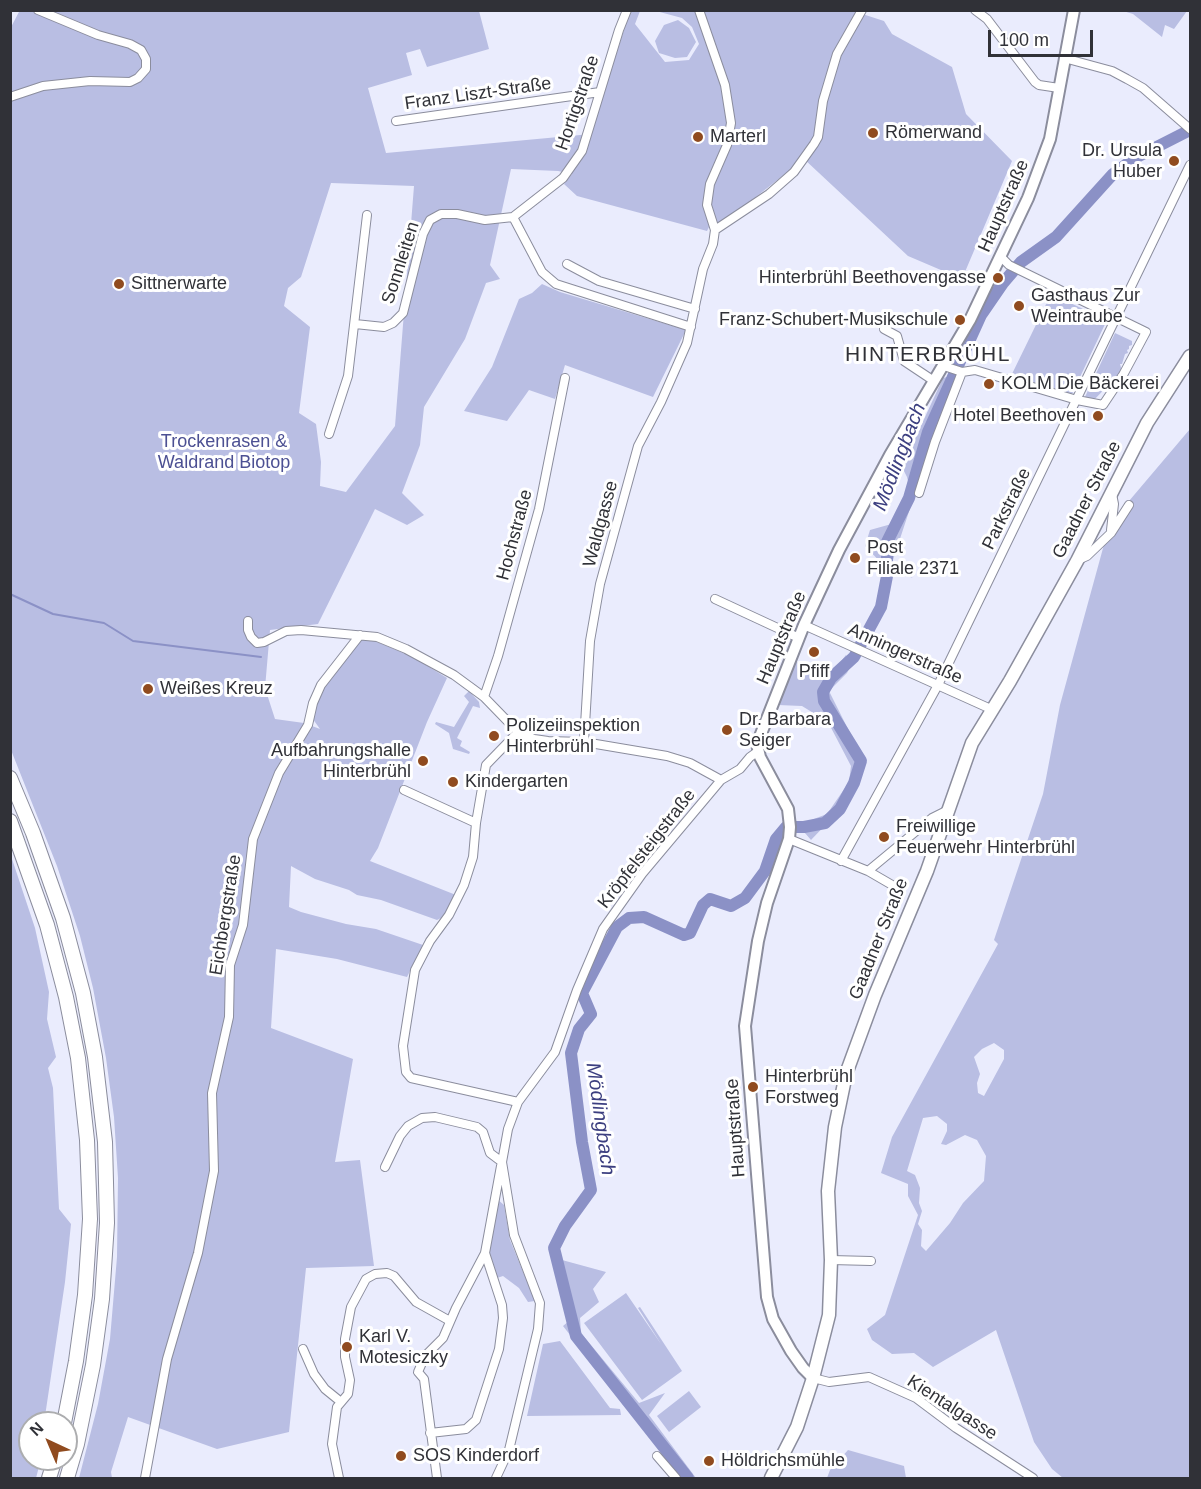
<!DOCTYPE html>
<meta charset="utf-8">
<style>
body{margin:0}
#map{position:relative;width:1201px;height:1489px;overflow:hidden;background:#eaecfd;font-family:Helvetica,sans-serif}
canvas{display:block}
.frame{position:absolute;inset:0;border:12px solid #303137;pointer-events:none}
.north{position:absolute;left:18px;top:1411px;width:60px;height:60px;box-sizing:border-box;background:#fff;border:2px solid #acadaf;border-radius:50%;rotate:316deg;font-size:16px;font-weight:700;line-height:24px;text-align:center;color:#303137}
.north::after{content:'';display:block;margin:auto;width:21px;height:27px;background:#904b1f;clip-path:polygon(50% 0,100% 100%,50% 72%,0 100%)}
.scale{position:absolute;left:988px;top:30px;width:105px;height:27px;box-sizing:border-box;border:3px solid #303137;border-top:0;padding-left:8px;font-size:18px;line-height:21px;white-space:nowrap;color:#303137;-webkit-text-stroke:4px #fff;paint-order:stroke}
</style>
<div id="map">
<canvas width="1201" height="1489"></canvas>
<div class="frame"></div>
<div class="north">N</div>
<div class="scale">100 m</div>
</div>
<script>
const context = document.querySelector('canvas').getContext('2d');
context.lineJoin = 'round';
function paint(path, color) {
  context.fillStyle = color;
  context.fill(path, 'evenodd');
}
function toPath(rows) {
  const path = new Path2D();
  for (const r of rows) {
    path.moveTo(r[0], r[1]);
    for (let i = 2; i < r.length; i += 2) path.lineTo(r[i], r[i + 1]);
  }
  return path;
}
function stroke(path, color, width, dash) {
  context.strokeStyle = color;
  context.lineWidth = width;
  context.lineCap = dash ? 'butt' : 'round';
  context.setLineDash(dash || []);
  context.stroke(path);
}
function write(font, color, halo, rows, align = 'center') {
  context.font = font + ' Helvetica,sans-serif';
  context.lineWidth = 6;
  context.setLineDash([]);
  context.textBaseline = 'middle';
  context.strokeStyle = halo;
  context.fillStyle = color;
  for (const [text, x, y, turn = 0] of rows) {
    context.save();
    context.translate(x, y);
    context.rotate((+turn || 0) * Math.PI / 180);
    context.textAlign = isNaN(turn) ? turn : align;
    if (halo) context.strokeText(text, 0, 0);
    context.fillText(text, 0, 0);
    context.restore();
  }
}
paint(toPath([
 [20,10,479,11,489,49,427,67,420,49,406,53,412,75,368,88,386,153,591,134,630,11,640,11,635,24,665,62,689,60,699,44,692,27,682,18,656,11,853,11,884,21,892,34,952,67,966,114,1012,161,962,279,908,256,804,159,752,200,722,221,710,225,707,231,577,196,564,184,572,174,558,171,511,169,490,265,500,279,486,283,465,339,424,407,420,445,402,493,424,515,407,525,375,509,318,624,270,630,265,688,275,719,304,723,320,729,310,715,321,685,359,641,364,639,370,639,413,657,447,678,427,722,378,848,370,861,456,895,445,916,437,920,381,900,357,895,349,890,315,879,291,866,289,907,301,912,346,924,376,929,423,945,407,977,337,959,276,949,271,1028,353,1059,335,1162,360,1160,374,1266,306,1268,289,1432,217,1449,128,1417,111,1472,112,1478,79,1478,98,1404,110,1339,117,1257,118,1178,114,1117,106,1058,93,988,80,936,57,866,11,750,10,29],
 [331,183,414,186,395,426,346,492,320,486,321,462,316,424,299,413,310,327,284,306,288,288,301,277],
 [1123,11,1187,10,1187,11,1174,29,1165,25,1162,37,1133,14],
 [678,20,689,28,696,42,687,57,675,58,659,53,655,41,664,25],
 [542,284,560,292,686,330,653,397,565,365,555,399,529,390,507,421,464,411,492,367,519,299,532,293],
 [1051,294,1107,320,1072,394,1011,376],
 [1115,333,1132,341,1132,345,1129,346,1129,349,1127,350,1128,353,1125,354,1122,364,1120,364,1122,371,1093,401,1084,399],
 [954,375,892,563,913,578,886,568,865,546,870,530,895,523,911,493,907,477,902,467,943,378],
 [1190,429,1190,1478,1063,1478,1052,1469,1034,1442,996,1330,933,1367,914,1353,892,1354,872,1340,867,1329,885,1315,918,1215,908,1196,908,1184,881,1173,892,1137,998,944,994,940,1043,794,1060,705,1108,530,1129,501],
 [994,1043,1004,1050,1004,1059,984,1096,978,1093,977,1083,980,1074,974,1057,982,1049],
 [937,1116,947,1124,947,1131,941,1144,946,1145,965,1135,977,1140,986,1156,984,1181,963,1203,950,1223,926,1251,921,1246,922,1230,918,1224,922,1211,919,1203,920,1188,915,1175,907,1171,923,1118],
 [846,655,851,665,847,673,829,691,864,761,850,789,833,817,811,840,798,825,827,814,849,782,851,766,828,722,802,706,778,705,794,661,829,676],
 [469,691,479,702,480,708,473,706,457,738,462,741,460,746,470,752,469,754,453,749,449,733,435,724,436,722,454,727,469,702,464,696],
 [10,853,35,928,49,992,47,1019,56,1057,48,1068,53,1088,59,1209,71,1224,65,1282,44,1423,30,1423,30,1459,41,1459,36,1478,10,1478],
 [497,1199,504,1205,510,1240,535,1301,528,1302,519,1288,503,1276,497,1278,489,1257,490,1240],
 [562,1260,606,1272,593,1289,599,1302,580,1318,581,1333,639,1403,665,1393,649,1415,696,1478,682,1478,563,1326,575,1316],
 [626,1293,661,1344,638,1308,640,1307,682,1371,642,1400,584,1323],
 [560,1341,610,1408,620,1409,621,1415,527,1416,543,1344],
 [689,1391,701,1407,669,1432,657,1416],
 [848,1450,904,1466,906,1478,827,1478,830,1470]
]), '#b9bee3');
stroke(toPath([
 [10,594,53,614,104,623,133,641,261,657]
]), '#8b91c6', 2);
stroke(toPath([
 [688,1478,576,1336,554,1248,565,1226,591,1190,582,1142,571,1053,579,1029,591,1014,582,993,617,927,629,918,644,917,684,935,690,933,703,905,710,899,731,906,745,898,765,871,776,839,786,827,804,827,825,823,840,809,854,783,861,761,824,701,823,692,831,678,854,657,881,607,887,576,887,542,909,498,928,432,981,315,1003,283,1021,262,1056,237,1113,174,1135,158,1190,130]
]), '#8b91c6', 12);
const street = toPath([
 [699,10,725,85,731,123,727,145,710,184,707,205,715,230],
 [975,10,987,19,1035,82,1039,85,1059,88],
 [1064,58,1112,71,1127,79,1143,88,1190,129],
 [10,97,43,86,90,81,130,82,138,78,146,69,146,59,141,50,130,44,98,35,38,10],
 [396,121,600,92],
 [513,217,542,272,556,284,691,327],
 [567,264,599,281,695,309],
 [355,324,384,327,393,323,403,313,423,234,430,220,441,214,457,214,485,220,513,217,563,178,582,151,619,30,627,10],
 [884,329,897,336,904,361,934,381],
 [944,366,962,372,975,370,1077,400,1103,405,1123,375,1146,332,1009,265,1000,256],
 [329,434,348,376,367,215],
 [919,493,935,442,962,372],
 [1111,530,1114,504,1112,494],
 [1078,560,1087,556,1111,533,1129,505],
 [715,599,799,638],
 [248,621,248,630,251,637,257,643,264,642,286,631,301,630,377,637,406,649,454,675,484,697,518,732,534,739,548,741,584,742,667,756,690,763,721,780],
 [804,625,993,710],
 [484,697,498,656,539,509,565,378],
 [584,742,590,641,600,584,638,446,661,402,687,343,703,269,713,244,715,230,769,194,794,172,814,144,818,137,823,101,837,54,862,10],
 [404,790,476,823],
 [789,839,868,871,899,889],
 [841,861,938,685,1190,165],
 [868,871,932,818,950,809],
 [518,1102,411,1078,406,1072,403,1046,415,970,430,941,449,915,464,885,473,857,476,823,486,765,518,732],
 [385,1167,400,1136,408,1126,422,1118,435,1117,477,1127,483,1132,490,1153,502,1162],
 [831,1260,871,1261],
 [303,1349,314,1374,325,1389,341,1402],
 [813,1378,829,1382,869,1377,916,1398,956,1428,1033,1478],
 [430,1433,466,1429,476,1420,499,1349,503,1318,502,1305,485,1253],
 [657,1456,676,1478],
 [145,1478,167,1359,198,1253,214,1171,212,1093,229,1017,230,965,243,925,253,839,279,773,308,725,313,703,321,685,360,635],
 [339,1478,332,1444,337,1407,348,1394,350,1380,345,1357,345,1339,351,1307,366,1279,375,1274,387,1273,394,1276,416,1302,450,1321],
 [437,1478,424,1379,418,1372,425,1356,443,1338,456,1308,485,1253,501,1166],
 [496,1478,509,1450,538,1329,540,1303,514,1235,502,1162,508,1129,518,1102,555,1052,577,990,603,929,642,874,721,780,740,769,750,757,757,752]
]);
const secondary = toPath([
 [813,1378,803,1368,791,1351,773,1319,767,1297,745,1026,758,941,767,903,789,839,790,827,788,809,760,757,757,744,804,625,839,550,890,455,970,320,1028,198,1050,139,1074,10]
]);
const primary = toPath([
 [771,1478,797,1427,813,1378,829,1315,831,1260,828,1191,835,1127,846,1074,875,995,927,871,972,743,1010,681,1077,561,1147,423,1190,356]
]);
const highway = toPath([
 [10,778,33,833,63,918,83,993,95,1057,105,1142,107,1223,102,1299,93,1365,77,1444,67,1478],
 [10,821,47,925,66,997,78,1058,87,1140,90,1219,85,1295,76,1361,64,1423],
 [49,1478,55,1459]
]);
stroke(street, '#8b8d9d', 10);
stroke(secondary, '#8b8d9d', 14);
stroke(primary, '#8b8d9d', 15);
stroke(highway, '#8b8d9d', 16);
stroke(street, '#fff', 8);
stroke(secondary, '#fff', 10);
stroke(primary, '#fff', 12);
stroke(highway, '#fff', 14);
for (const [x, y, r, color] of [
 [873,133,6,"#904b1f"],
 [698,137,6,"#904b1f"],
 [1174,161,6,"#904b1f"],
 [998,278,6,"#904b1f"],
 [119,284,6,"#904b1f"],
 [1019,306,6,"#904b1f"],
 [960,320,6,"#904b1f"],
 [989,384,6,"#904b1f"],
 [1098,416,6,"#904b1f"],
 [855,558,6,"#904b1f"],
 [814,652,6,"#904b1f"],
 [148,689,6,"#904b1f"],
 [727,730,6,"#904b1f"],
 [494,736,6,"#904b1f"],
 [423,761,6,"#904b1f"],
 [453,782,6,"#904b1f"],
 [884,837,6,"#904b1f"],
 [753,1087,6,"#904b1f"],
 [347,1347,6,"#904b1f"],
 [401,1456,6,"#904b1f"],
 [709,1461,6,"#904b1f"]
]) {
  const dot = new Path2D();
  dot.arc(x, y, r, 0, 2 * Math.PI);
  context.fillStyle = color;
  context.fill(dot);
  stroke(dot, '#fff', 2);
}
write('18px', '#303137', '#fff', [
 ["Franz Liszt-Straße",478,94,-8],
 ["Hortigstraße",578,103,-71],
 ["Hauptstraße",1004,206,-66],
 ["Sonnleiten",401,263,-72],
 ["Gaadner Straße",1087,500,-63],
 ["Parkstraße",1007,509,-64],
 ["Waldgasse",601,524,-75],
 ["Hochstraße",515,535,-75],
 ["Hauptstraße",782,638,-67],
 ["Anningerstraße",905,654,24],
 ["Kröpfelsteigstraße",647,849,-52],
 ["Eichbergstraße",226,915,-81],
 ["Gaadner Straße",879,939,-68],
 ["Hauptstraße",736,1128,-94],
 ["Kientalgasse",952,1408,33]
]);
write('18px', '#303137', '#fff', [
 ["Römerwand",885,133],
 ["Marterl",710,137],
 ["Dr. Ursula",1162,151,"right"],
 ["Huber",1162,172,"right"],
 ["Hinterbrühl Beethovengasse",986,278,"right"],
 ["Sittnerwarte",131,284],
 ["Gasthaus Zur",1031,296],
 ["Weintraube",1031,317],
 ["Franz-Schubert-Musikschule",948,320,"right"],
 ["KOLM Die Bäckerei",1001,384],
 ["Hotel Beethoven",1086,416,"right"],
 ["Post",867,548],
 ["Filiale 2371",867,569],
 ["Pfiff",814,672,"center"],
 ["Weißes Kreuz",160,689],
 ["Dr. Barbara",739,720],
 ["Seiger",739,741],
 ["Polizeiinspektion",506,726],
 ["Hinterbrühl",506,747],
 ["Aufbahrungshalle",411,751,"right"],
 ["Hinterbrühl",411,772,"right"],
 ["Kindergarten",465,782],
 ["Freiwillige",896,827],
 ["Feuerwehr Hinterbrühl",896,848],
 ["Hinterbrühl",765,1077],
 ["Forstweg",765,1098],
 ["Karl V.",359,1337],
 ["Motesiczky",359,1358],
 ["SOS Kinderdorf",413,1456],
 ["Höldrichsmühle",721,1461]
], 'left');
write('18px', '#4c5093', '#fff', [
 ["Trockenrasen &",224,442],
 ["Waldrand Biotop",224,463]
]);
write('italic 20px', '#3c3f80', '#fff', [
 ["Mödlingbach",900,457,-69],
 ["Mödlingbach",600,1119,82]
]);
context.letterSpacing = '1.5px';
write('21px', '#303137', '#fff', [
 ["HINTERBRÜHL",928,355]
]);
context.letterSpacing = '0px';
</script>
